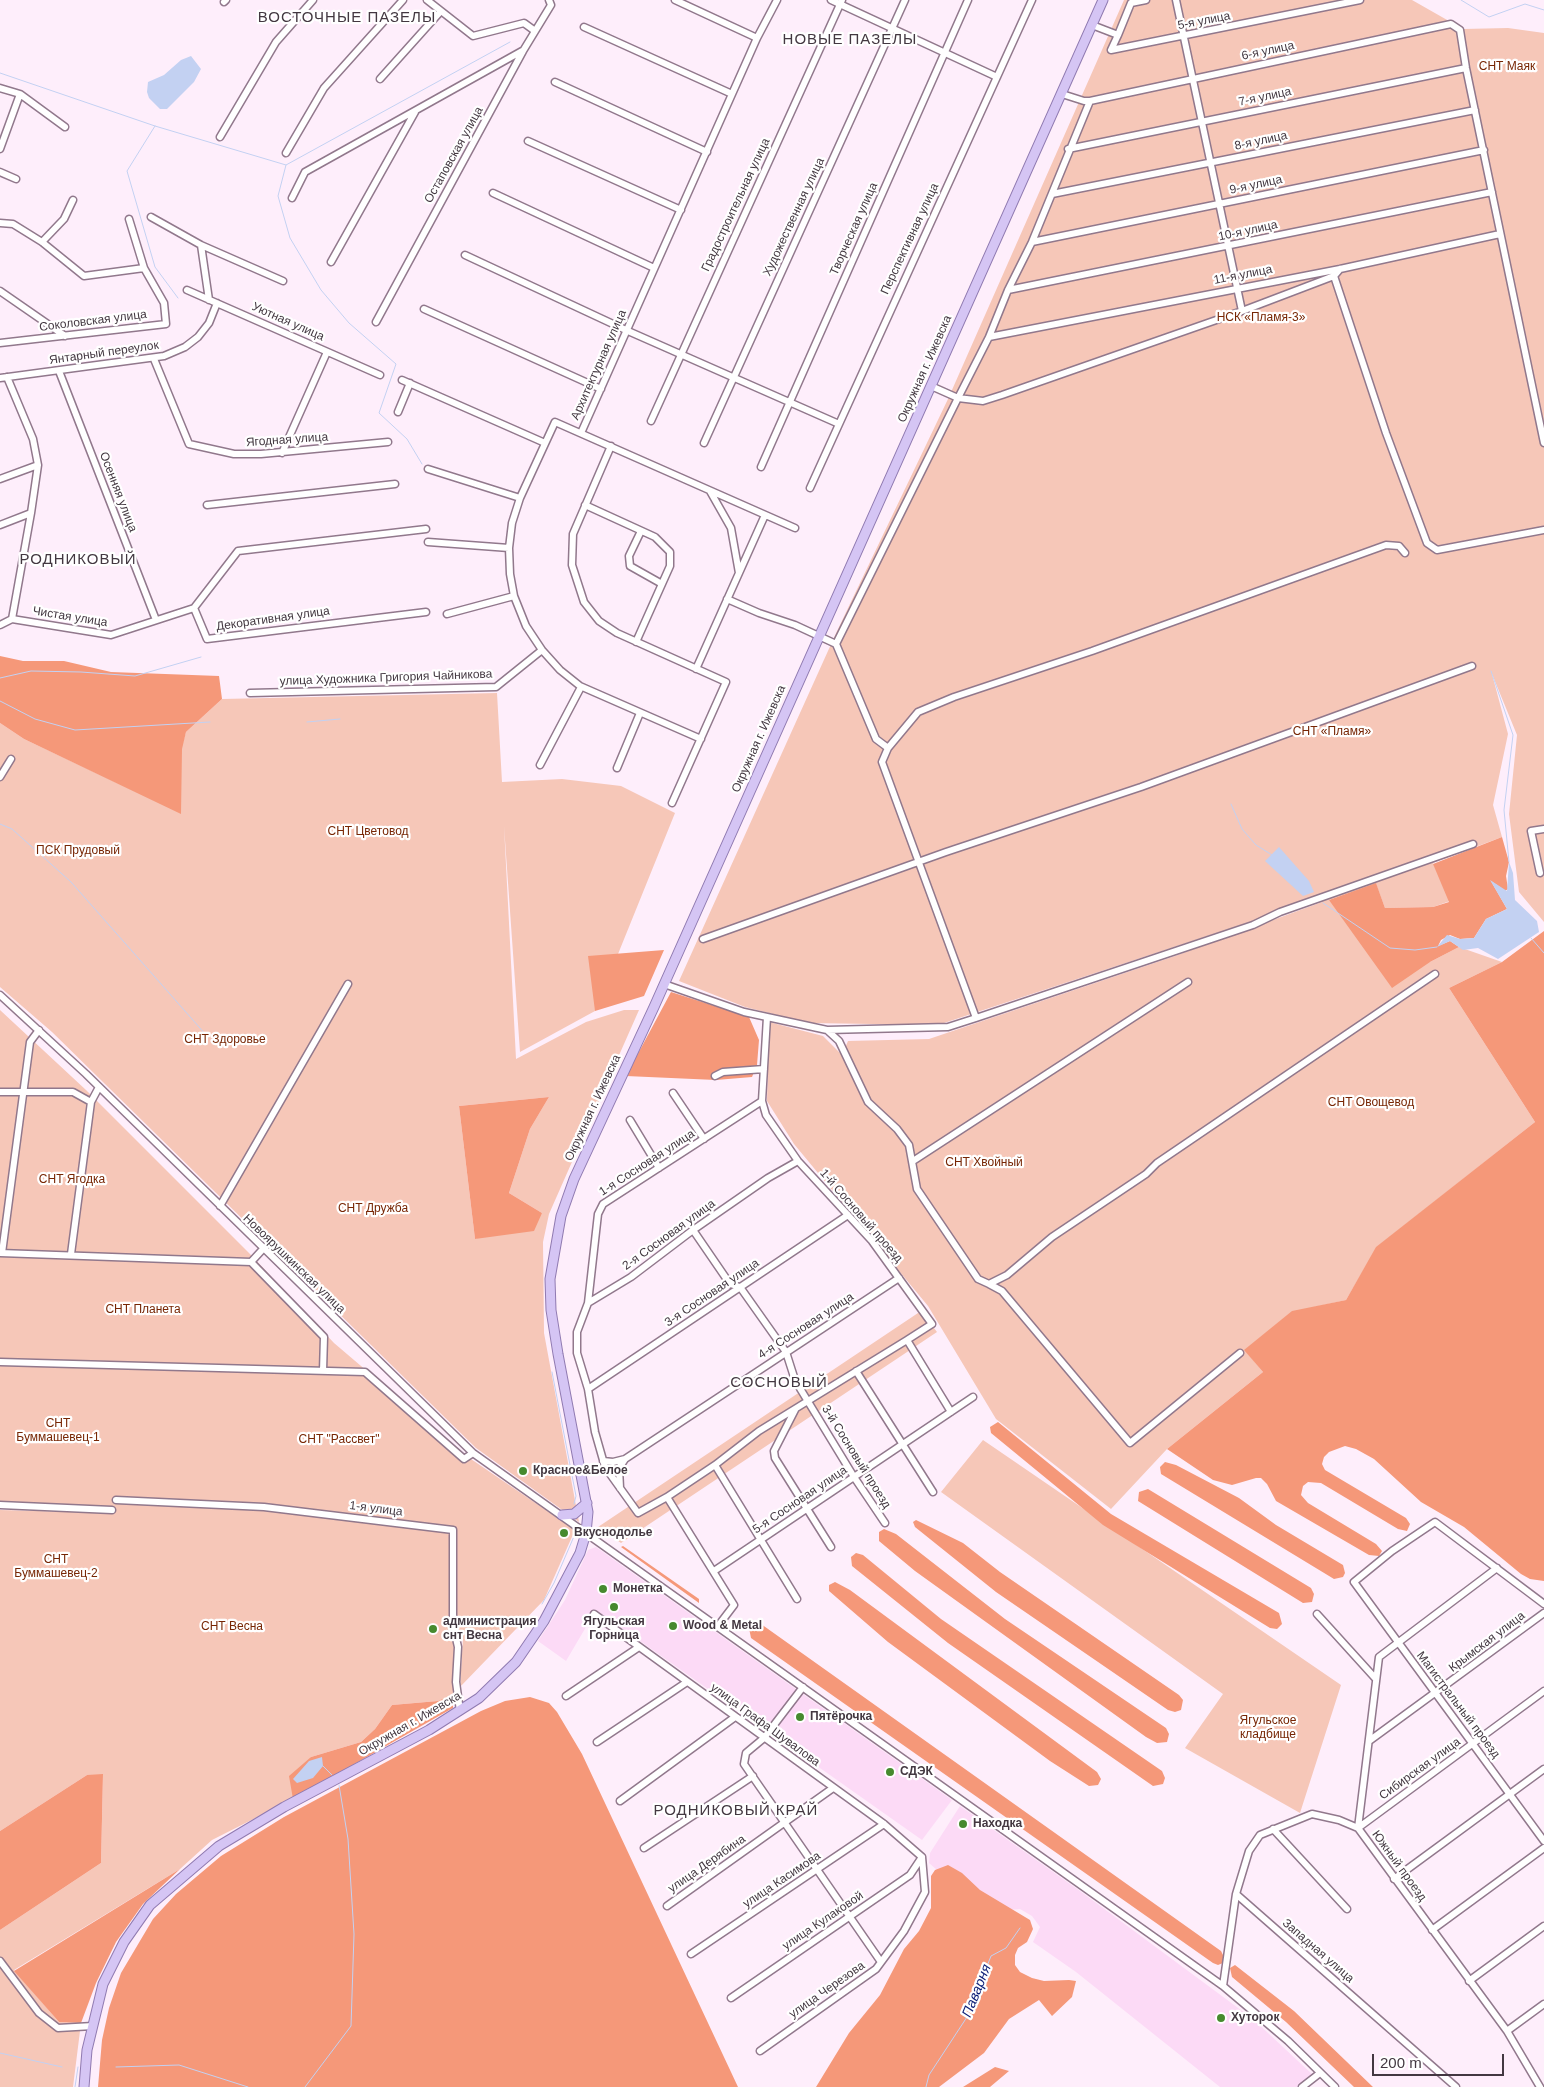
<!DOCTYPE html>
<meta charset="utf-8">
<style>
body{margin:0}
#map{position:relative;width:1544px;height:2087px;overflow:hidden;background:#feeefb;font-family:Helvetica,sans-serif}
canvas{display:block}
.scale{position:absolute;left:1372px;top:2054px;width:132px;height:22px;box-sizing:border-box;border:2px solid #433841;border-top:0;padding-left:6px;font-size:15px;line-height:18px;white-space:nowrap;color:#433841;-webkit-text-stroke:4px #fff;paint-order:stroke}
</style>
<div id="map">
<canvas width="1544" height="2087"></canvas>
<div class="scale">200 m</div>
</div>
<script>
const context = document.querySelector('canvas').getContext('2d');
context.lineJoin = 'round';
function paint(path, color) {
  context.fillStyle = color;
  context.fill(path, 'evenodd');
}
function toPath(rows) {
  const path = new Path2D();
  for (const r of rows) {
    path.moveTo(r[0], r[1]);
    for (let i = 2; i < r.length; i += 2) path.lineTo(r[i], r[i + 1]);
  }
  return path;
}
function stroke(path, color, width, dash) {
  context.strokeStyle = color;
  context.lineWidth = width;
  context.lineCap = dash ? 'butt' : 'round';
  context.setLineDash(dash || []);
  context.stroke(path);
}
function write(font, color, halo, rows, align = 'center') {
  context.font = font + ' Helvetica,sans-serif';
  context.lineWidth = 4.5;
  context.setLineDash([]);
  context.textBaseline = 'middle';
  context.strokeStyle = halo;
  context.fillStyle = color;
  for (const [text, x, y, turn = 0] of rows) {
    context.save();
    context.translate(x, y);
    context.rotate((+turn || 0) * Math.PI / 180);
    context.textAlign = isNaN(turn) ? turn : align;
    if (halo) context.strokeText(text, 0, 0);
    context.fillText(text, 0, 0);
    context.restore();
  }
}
paint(toPath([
 [596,1547,952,1800,922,1840,596,1610,566,1661,538,1641,565,1600,588,1550],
 [960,1806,1080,1891,1253,2019,1313,2075,1297,2087,1220,2087,1076,1972,1033,1942,1040,1927,1032,1916,1020,1909,985,1912,929,1863,930,1853]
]), '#fcdaf6');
paint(toPath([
 [1124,0,1412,0,1463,29,1508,28,1544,33,1544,922,1519,892,1509,814,1517,735,1492,674,1508,734,1493,805,1502,837,1433,863,1450,901,1433,907,1385,908,1376,884,1329,900,1430,962,1459,947,1502,962,1449,988,1535,1122,1377,1247,1346,1300,1292,1312,1245,1350,1263,1372,1167,1449,1111,1509,996,1419,928,1306,794,1144,767,1101,769,1022,823,1036,842,1055,848,1041,929,1039,1175,956,1322,902,1283,911,938,1025,809,1023,745,1007,679,981,837,631,948,399],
 [497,693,502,782,562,779,621,786,675,813,595,1011,520,1052,504,826,516,1059,586,1022,624,1010,639,1010,549,1214,543,1242,544,1333,579,1522,476,1448,52,1032,0,987,0,723,24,739,181,813,181,749,186,732,222,699],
 [549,1097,530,1129,509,1193,542,1213,475,1239,459,1106],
 [0,1010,86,1090,249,1253,334,1343,468,1457,575,1530,544,1600,460,1687,463,1638,455,1641,453,1697,438,1701,392,1705,375,1729,361,1742,311,1757,293,1799,212,1840,180,1869,14,1970,59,2022,81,2023,73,2087,0,2087,0,1930,101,1863,103,1775,87,1775,0,1831,0,1510,113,1513,0,1505],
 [921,1311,937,1332,621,1543,598,1527],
 [983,1440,1341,1685,1300,1813,1185,1748,1223,1694,941,1492]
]), '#f6c7b8');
paint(toPath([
 [0,656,23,661,64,661,111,672,219,676,222,699,186,732,182,749,181,814,24,739,0,723],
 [1502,837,1509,862,1506,876,1508,889,1505,891,1491,881,1507,909,1486,919,1474,938,1460,939,1450,935,1441,940,1438,946,1450,941,1459,947,1430,962,1392,988,1329,900,1376,883,1385,908,1433,907,1449,902,1433,864],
 [1544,931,1544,1581,1530,1579,1521,1574,1464,1527,1421,1502,1374,1459,1356,1449,1345,1446,1329,1452,1324,1457,1322,1464,1325,1470,1406,1518,1410,1524,1407,1531,1398,1529,1321,1483,1308,1482,1303,1486,1301,1495,1308,1503,1376,1544,1382,1551,1379,1556,1369,1555,1276,1501,1267,1484,1261,1478,1256,1478,1232,1485,1213,1480,1167,1449,1263,1372,1244,1350,1292,1311,1346,1300,1376,1247,1535,1122,1449,988,1502,962],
 [664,950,644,996,595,1011,588,956],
 [671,992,749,1017,759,1040,757,1065,752,1077,716,1080,626,1076],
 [549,1097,530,1129,509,1193,542,1213,534,1231,475,1239,459,1106],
 [998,1422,1111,1514,1279,1613,1282,1624,1277,1629,1270,1628,1103,1525,991,1433,990,1427],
 [1165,1462,1176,1465,1239,1498,1276,1525,1343,1565,1345,1573,1343,1577,1334,1579,1161,1474,1160,1467],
 [1148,1489,1311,1588,1314,1594,1312,1602,1303,1603,1138,1501,1139,1492],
 [916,1520,963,1543,1000,1572,1179,1695,1183,1700,1181,1710,1175,1712,1168,1710,996,1592,915,1527,913,1522],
 [884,1529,896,1534,1005,1619,1166,1728,1169,1734,1167,1742,1157,1743,1146,1737,915,1571,879,1541,879,1532],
 [623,1546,699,1599,699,1603,621,1547],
 [856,1553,863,1555,941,1619,1162,1771,1165,1778,1163,1784,1153,1786,948,1643,852,1566,851,1557],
 [835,1582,850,1590,1097,1772,1101,1779,1098,1785,1089,1786,1050,1761,888,1642,829,1591,829,1585],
 [756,1624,761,1624,1221,1951,1224,1957,1223,1963,1218,1965,1213,1963,751,1638,749,1628],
 [448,1697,453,1697,453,1708,293,1799,289,1776,311,1757,361,1742,375,1729,392,1705,438,1701],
 [530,1697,549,1703,557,1712,582,1754,738,2087,98,2087,102,2040,109,2008,121,1973,153,1919,176,1894,221,1856,284,1817,481,1711,505,1701],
 [103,1774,101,1863,0,1930,0,1831,87,1775],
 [948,1865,962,1873,980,1890,1030,1920,1033,1929,1027,1942,1018,1948,1015,1955,1015,1965,1020,1972,1032,1978,1044,1981,1069,1980,1076,1981,1072,1997,1052,2016,1039,2000,1009,2019,984,2053,939,2087,816,2087,849,2033,880,1995,904,1949,919,1931,931,1908,931,1876,935,1870],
 [180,1869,143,1904,116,1942,96,1983,81,2023,59,2022,14,1971],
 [1235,1965,1294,2011,1373,2087,1354,2087,1286,2022,1232,1977,1230,1968],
 [995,2067,1009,2071,990,2087,963,2087]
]), '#f59879');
paint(toPath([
 [191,56,201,69,194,82,167,109,160,109,149,98,147,92,148,82,164,75,181,60],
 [1279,847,1309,881,1314,892,1303,896,1265,861],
 [1509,862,1513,873,1515,900,1537,921,1539,932,1498,959,1478,948,1463,950,1450,941,1437,947,1447,935,1460,939,1474,938,1486,919,1507,909,1490,880,1507,891],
 [322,1757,323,1766,313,1778,297,1783,293,1779,309,1761]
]), '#c3d1f2');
stroke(toPath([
 [1461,0,1489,17,1525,4,1544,10],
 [0,73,155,126,286,165,510,42],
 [155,126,127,171,155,267,178,298],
 [286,165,278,196,290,238,321,290,349,323,396,364,379,413,407,439,422,464],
 [1491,671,1513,735,1504,810,1509,862],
 [0,678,31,671,81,672,135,676,201,657],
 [0,701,35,719,75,730,210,722],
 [307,722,340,719],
 [1231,804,1242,829,1256,845,1272,855],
 [0,824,12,829,71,882,207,1036],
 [1323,903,1390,948,1415,950,1437,947],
 [1531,938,1544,953],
 [552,1372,576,1496,574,1504],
 [542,1604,554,1583,575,1534],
 [323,1766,333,1776],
 [0,2053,62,2067],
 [116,2067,179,2065,248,2087],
 [75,2087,78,2067],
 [305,2087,351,2026,354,1934,348,1839,339,1785],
 [926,2087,929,2075,967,2017,991,1956,1006,1948,1020,1928]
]), '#c3d1f2', 1);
const minor = toPath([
 [427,0,473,36,524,23,535,31],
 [675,0,757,38],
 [831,0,997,77],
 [1176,0,1242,311,1334,276,1340,269],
 [224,2,226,0],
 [1092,25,1118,35,1111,50],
 [584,27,732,94],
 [1118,35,1131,3,1146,0],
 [1111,50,1360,0],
 [380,79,441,11],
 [555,82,707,152],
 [0,88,20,94,65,127],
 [1062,94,1084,101,1090,101,1451,24,1460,30,1466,68,1544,443],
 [1090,101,1032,242,1008,290,989,337,958,398,983,401,1002,395,1242,311],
 [220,137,276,42,313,0],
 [528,141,681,210],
 [0,149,20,94],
 [1068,149,1466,68],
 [286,153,324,88,403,0],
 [0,172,16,179],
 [493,193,654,268],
 [1052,194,1475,110],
 [292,198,305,172,522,51],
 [151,217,201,245,283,281],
 [0,223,13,224,42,242,84,276,144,268],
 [42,242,64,219,73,200],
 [1032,242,1484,150],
 [201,245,209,300],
 [465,255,628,331,839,424],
 [331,262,415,112],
 [1334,276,1386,433,1427,543,1437,550,1544,530],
 [187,290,380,375],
 [1008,290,1492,192],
 [0,291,65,336],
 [424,309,601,389],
 [376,322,523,51,551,5,549,0],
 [989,337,1340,269,1500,234],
 [0,343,166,324,164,303,144,268,129,219],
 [154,359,189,444,234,454,261,454,388,442],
 [59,371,156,620],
 [7,377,33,439,38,465,31,513,12,619],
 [0,378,164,356,185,347,198,337,209,323,217,303],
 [402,380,545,443],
 [398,412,410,383],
 [651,421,842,0],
 [581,433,757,38,777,0],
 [704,443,905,0],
 [611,446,573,534,572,565,584,602,599,621,617,633,726,682,672,803],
 [282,453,327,352],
 [761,467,968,0],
 [428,469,520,498],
 [0,479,38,465],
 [810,488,1032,0],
 [710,491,731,528,739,573],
 [207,505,395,484],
 [585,505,655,537,670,552,670,566,636,642],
 [0,525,31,513],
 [641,531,629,556,630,566,662,584],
 [428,542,509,548],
 [727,599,759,613,795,625,836,644,876,739,888,748],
 [194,608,238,551,426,529],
 [194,608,207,639,426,612],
 [447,614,514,596],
 [0,625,12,619,111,635,194,608],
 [836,644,958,398,931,386],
 [696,669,765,515],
 [250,693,496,687,542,650],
 [701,739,580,686,560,670,542,650,526,626,514,596,510,574,509,548,512,523,520,498,555,422,795,528],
 [540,765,581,687],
 [617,768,640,713],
 [0,777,11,759],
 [1540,873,1531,831,1544,829],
 [703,939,946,852,1141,787,1472,666],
 [664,984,744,1012,827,1030,839,1041,868,1102,897,1129,909,1145,917,1189,978,1279,989,1284,1007,1275,1052,1237,1146,1174,1157,1163,1435,974],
 [0,995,86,1074,473,1453,1223,1986,1288,2041,1335,2087],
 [767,1017,762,1101,766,1115,798,1161,872,1241,932,1324,907,1340,951,1412],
 [976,1018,1253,925,1280,912,1473,844],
 [827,1030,948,1027,976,1018,882,762,888,748,918,712,954,697,1092,651,1386,545,1399,546,1405,553],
 [715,1076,723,1072,764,1069],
 [0,1092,73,1092,91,1102],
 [673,1093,704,1139],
 [630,1120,659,1168],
 [913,1161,1188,982],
 [220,1206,348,984],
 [693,1230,730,1284,740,1287,786,1352,794,1377,801,1390,854,1477,885,1523],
 [0,1253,251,1262,263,1249],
 [2,1253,30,1042,39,1030],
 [71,1254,91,1102,99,1087],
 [251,1262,324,1337,323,1371],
 [989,1284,1002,1291,1130,1443,1240,1353],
 [588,1303,598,1214,603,1204,762,1101],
 [0,1362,365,1372,464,1459,473,1453],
 [856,1371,933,1492],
 [588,1389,848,1215],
 [795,1410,774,1451,775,1458,831,1547],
 [603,1461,613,1462,625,1459,899,1278],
 [715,1465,797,1599],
 [620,1488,619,1468,625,1459],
 [667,1497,715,1465,759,1431,907,1340],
 [116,1500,264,1507,453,1530,453,1625,458,1647,456,1682,460,1711],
 [0,1505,112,1510],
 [1497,1568,1379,1657,1358,1828,1507,2031,1540,2087],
 [714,1571,973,1397],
 [1544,1604,1435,1522,1392,1551,1354,1582,1544,1841],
 [594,1614,884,1824,922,1857],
 [1317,1614,1375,1678],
 [718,1626,734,1605,667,1497,638,1513,605,1467,595,1432,588,1389,577,1353,577,1332,588,1303,631,1277,693,1230,768,1178,798,1161],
 [803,1687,764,1738,746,1753,744,1764,881,1962],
 [566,1696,639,1647],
 [1369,1741,1544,1613],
 [597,1742,687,1682],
 [620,1801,735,1717],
 [1273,1829,1347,1909],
 [644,1848,753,1776],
 [1394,1879,1544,1769],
 [1236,1894,1249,1851,1260,1835,1312,1814,1339,1820,1358,1828,1544,1691],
 [667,1906,833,1788],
 [1432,1930,1544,1848],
 [691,1954,884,1824],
 [0,1961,39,2013,58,2028,93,2026],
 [1469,1981,1544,1926],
 [1223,1986,1236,1894,1456,2087],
 [731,1998,910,1875,922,1857],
 [1507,2031,1544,2004],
 [760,2051,876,1969,904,1931,925,1892,922,1857],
 [1302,2087,1320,2073]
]);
const major = toPath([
 [562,1515,574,1514,587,1503],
 [84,2087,87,2050,103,1984,124,1942,150,1905,219,1846,284,1807,429,1730,479,1698,516,1662,544,1621,580,1553,586,1533,588,1512,558,1354,551,1310,550,1279,561,1216,574,1179,654,1007,1103,0]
]);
stroke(minor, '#91788c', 9);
stroke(major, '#907ab1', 11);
stroke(minor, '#fff', 6);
stroke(major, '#d5c5f4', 9);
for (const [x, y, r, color] of [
 [523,1471,5,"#468a2e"],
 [564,1533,5,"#468a2e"],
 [603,1589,5,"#468a2e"],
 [614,1607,5,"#468a2e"],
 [673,1626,5,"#468a2e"],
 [433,1629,5,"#468a2e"],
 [800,1717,5,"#468a2e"],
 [890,1772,5,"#468a2e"],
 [963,1824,5,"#468a2e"],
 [1221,2018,5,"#468a2e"]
]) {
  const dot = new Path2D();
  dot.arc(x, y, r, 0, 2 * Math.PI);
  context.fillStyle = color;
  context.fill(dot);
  stroke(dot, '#fff', 2);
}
write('12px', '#433841', '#fff', [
 ["5-я улица",1204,21,-11],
 ["6-я улица",1268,51,-12],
 ["7-я улица",1265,97,-12],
 ["8-я улица",1261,141,-12],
 ["Остаповская улица",454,155,-61],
 ["9-я улица",1256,185,-12],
 ["Градостроительная улица",736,205,-65],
 ["Художественная улица",794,217,-65],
 ["Творческая улица",854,229,-66],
 ["10-я улица",1248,231,-12],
 ["Перспективная улица",910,239,-65],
 ["11-я улица",1243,275,-11],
 ["Соколовская улица",93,321,-7],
 ["Уютная улица",288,322,24],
 ["Янтарный переулок",104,353,-8],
 ["Архитектурная улица",599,365,-66],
 ["Окружная г. Ижевска",925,369,-66],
 ["Ягодная улица",287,440,-4],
 ["Осенняя улица",118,492,69],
 ["Чистая улица",70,617,9],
 ["Декоративная улица",273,619,-8],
 ["улица Художника Григория Чайникова",386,678,-2],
 ["Окружная г. Ижевска",759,739,-66],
 ["Окружная г. Ижевска",593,1108,-65],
 ["1-я Сосновая улица",647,1163,-33],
 ["1-й Сосновый проезд",861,1216,49],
 ["2-я Сосновая улица",669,1235,-36],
 ["Новоярушкинская улица",294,1264,44],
 ["3-я Сосновая улица",712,1293,-34],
 ["4-я Сосновая улица",806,1326,-33],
 ["3-й Сосновый проезд",856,1457,58],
 ["5-я Сосновая улица",800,1500,-34],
 ["1-я улица",376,1509,7],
 ["Крымская улица",1487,1642,-37],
 ["Магистральный проезд",1458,1705,53],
 ["Окружная г. Ижевска",410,1724,-30],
 ["улица Графа Шувалова",765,1725,36],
 ["Сибирская улица",1420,1769,-36],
 ["улица Дерябина",707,1864,-35],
 ["Южный проезд",1399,1866,54],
 ["улица Касимова",782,1880,-34],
 ["улица Кулаковой",823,1921,-34],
 ["Западная улица",1318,1951,41],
 ["улица Черезова",827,1990,-35]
]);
write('12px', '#772604', '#fff', [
 ["СНТ Маяк",1507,67],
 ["НСК «Пламя-3»",1261,318],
 ["СНТ «Пламя»",1332,732],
 ["СНТ Цветовод",368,832],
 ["ПСК Прудовый",78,851],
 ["СНТ Здоровье",225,1040],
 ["СНТ Овощевод",1371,1103],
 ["СНТ Хвойный",984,1163],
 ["СНТ Ягодка",72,1180],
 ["СНТ Дружба",373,1209],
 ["СНТ Планета",143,1310],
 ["СНТ",58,1424],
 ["Буммашевец-1",58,1438],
 ["СНТ \"Рассвет\"",339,1440],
 ["СНТ",56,1560],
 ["Буммашевец-2",56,1574],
 ["СНТ Весна",232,1627],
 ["Ягульское",1268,1721],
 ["кладбище",1268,1735]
]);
write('bold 12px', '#433841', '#fff', [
 ["Красное&Белое",533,1471],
 ["Вкуснодолье",574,1533],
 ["Монетка",613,1589],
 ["администрация",443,1622],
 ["снт Весна",443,1636],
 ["Ягульская",614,1622,"center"],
 ["Горница",614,1636,"center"],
 ["Wood & Metal",683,1626],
 ["Пятёрочка",810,1717],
 ["СДЭК",900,1772],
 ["Находка",973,1824],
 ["Хуторок",1231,2018]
], 'left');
write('italic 14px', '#0b1d76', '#fff', [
 ["Паварня",977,1991,-68]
]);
context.letterSpacing = '1px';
write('15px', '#433841', '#fff', [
 ["ВОСТОЧНЫЕ ПАЗЕЛЫ",347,18],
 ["НОВЫЕ ПАЗЕЛЫ",850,40],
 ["РОДНИКОВЫЙ",78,560],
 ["СОСНОВЫЙ",779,1383],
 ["РОДНИКОВЫЙ КРАЙ",736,1811]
]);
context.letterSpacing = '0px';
</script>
